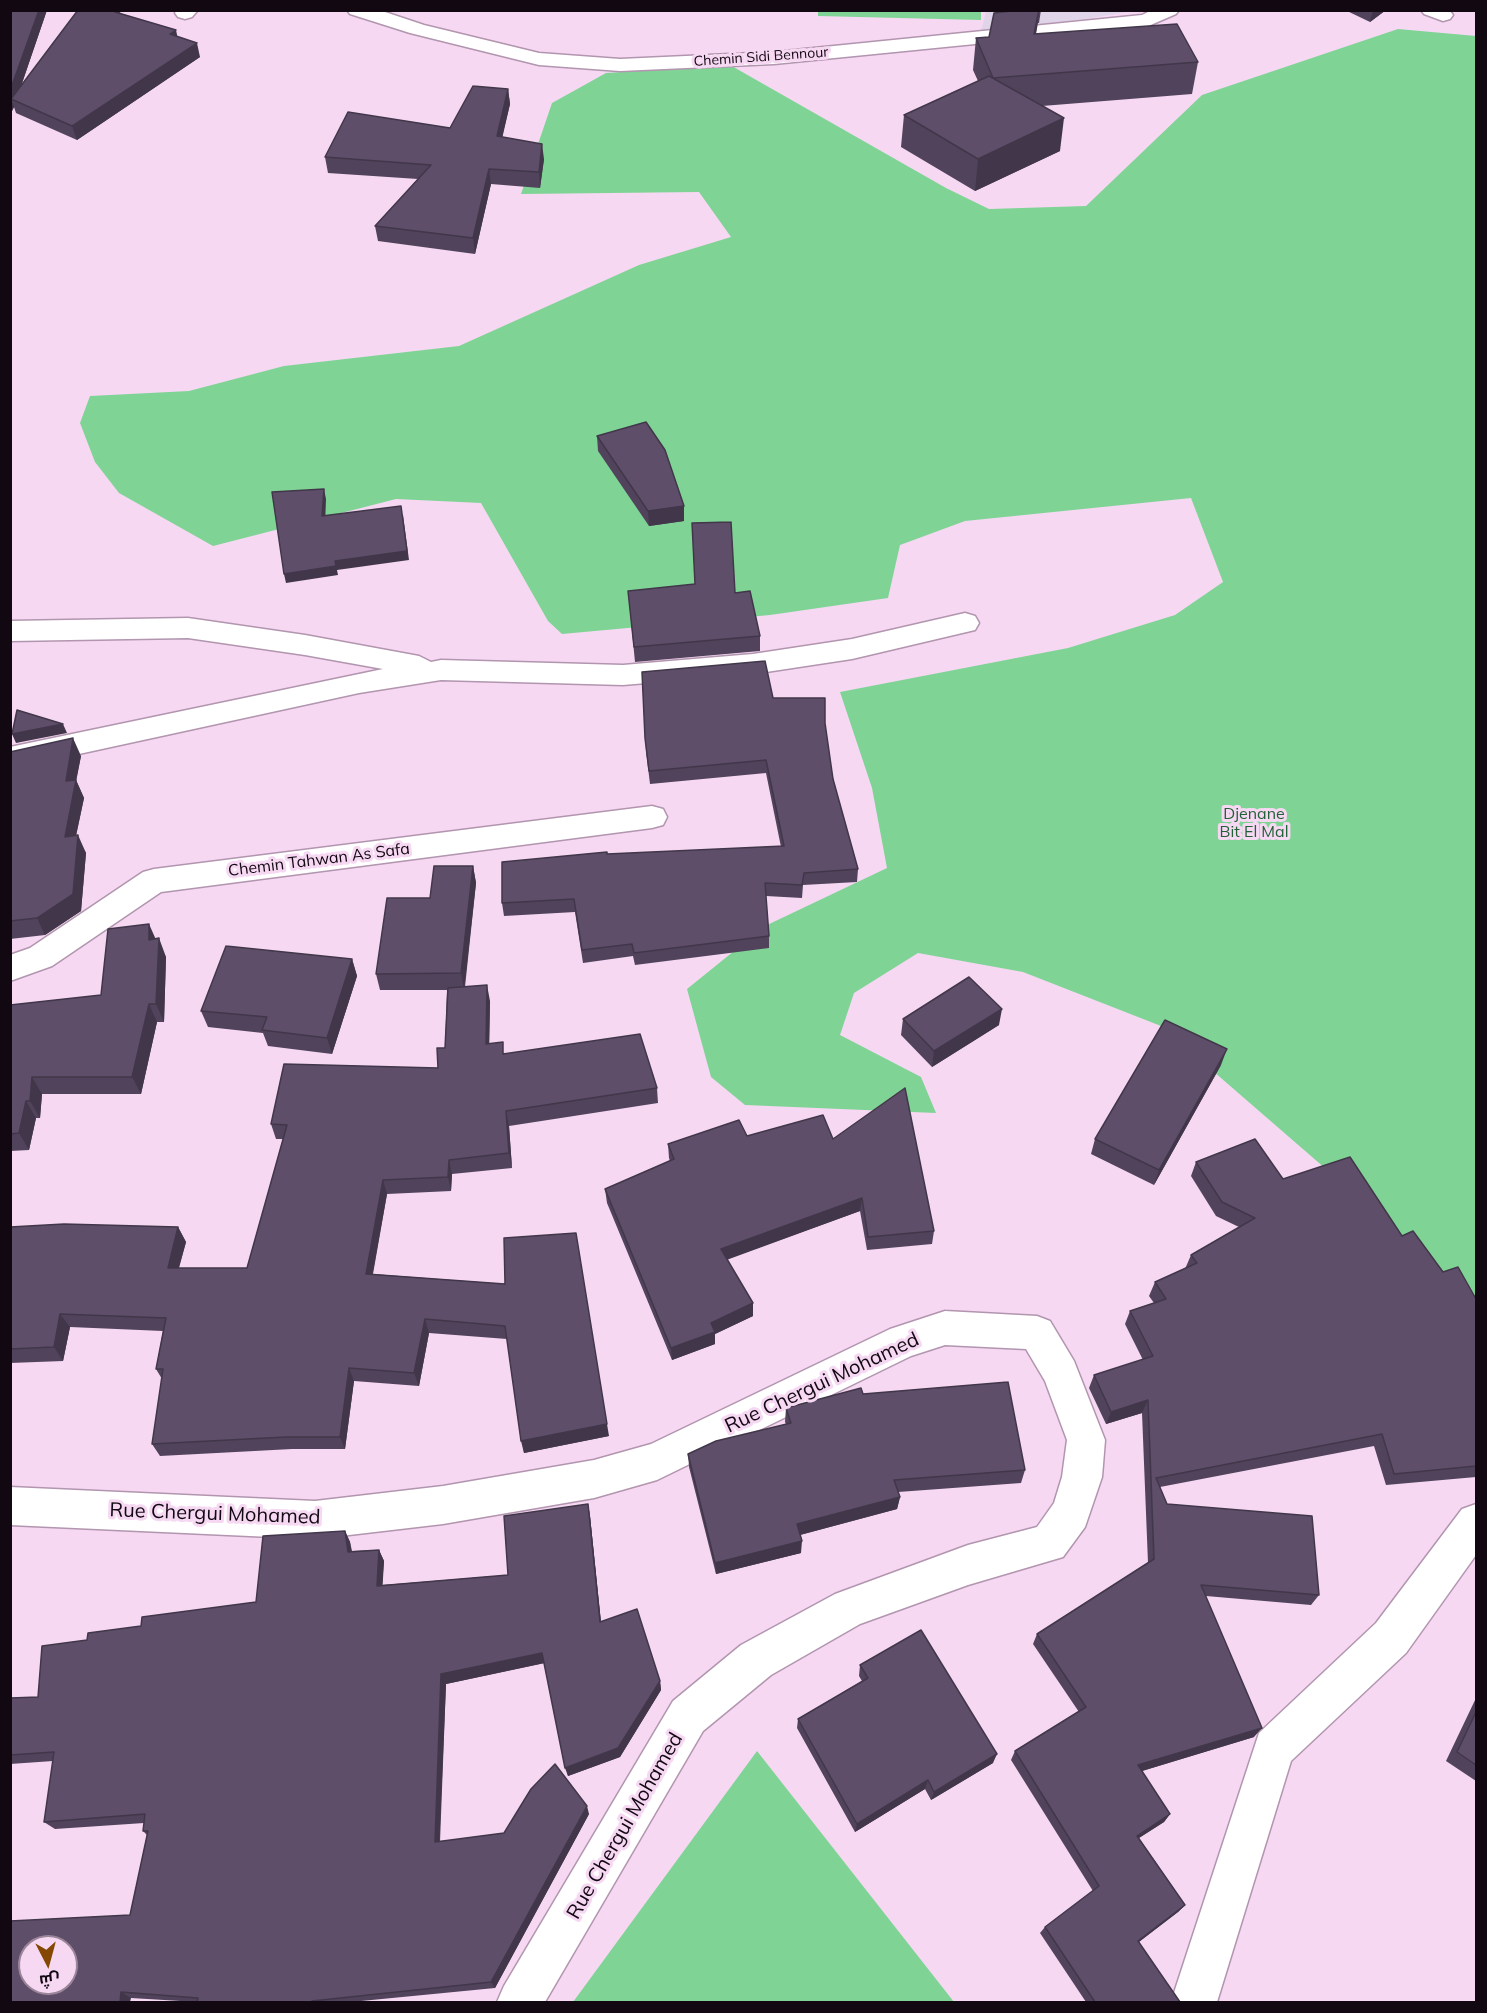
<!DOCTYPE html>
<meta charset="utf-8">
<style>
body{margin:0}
#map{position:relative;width:1487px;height:2013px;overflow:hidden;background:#f6d8f3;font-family:Mulish,Cairo,sans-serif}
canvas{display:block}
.frame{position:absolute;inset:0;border:12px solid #120811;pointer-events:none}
.north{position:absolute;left:18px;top:1935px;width:60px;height:60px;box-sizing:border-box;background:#f6d8f3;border:2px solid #9b8599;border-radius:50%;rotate:174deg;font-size:16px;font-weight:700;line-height:24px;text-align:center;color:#120811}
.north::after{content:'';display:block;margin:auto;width:21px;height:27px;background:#854803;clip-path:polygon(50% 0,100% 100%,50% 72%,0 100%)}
</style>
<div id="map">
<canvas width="1487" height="2013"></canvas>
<div class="frame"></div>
<div class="north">ش</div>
</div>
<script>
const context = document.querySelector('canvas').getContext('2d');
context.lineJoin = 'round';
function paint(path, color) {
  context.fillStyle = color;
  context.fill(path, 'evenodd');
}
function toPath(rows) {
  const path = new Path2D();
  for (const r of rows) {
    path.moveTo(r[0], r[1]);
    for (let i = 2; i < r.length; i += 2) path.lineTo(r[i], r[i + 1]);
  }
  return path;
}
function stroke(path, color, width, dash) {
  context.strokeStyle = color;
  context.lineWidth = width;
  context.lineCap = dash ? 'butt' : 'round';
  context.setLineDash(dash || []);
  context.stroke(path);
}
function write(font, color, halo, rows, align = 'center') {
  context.font = font + ' Mulish,sans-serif';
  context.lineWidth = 6;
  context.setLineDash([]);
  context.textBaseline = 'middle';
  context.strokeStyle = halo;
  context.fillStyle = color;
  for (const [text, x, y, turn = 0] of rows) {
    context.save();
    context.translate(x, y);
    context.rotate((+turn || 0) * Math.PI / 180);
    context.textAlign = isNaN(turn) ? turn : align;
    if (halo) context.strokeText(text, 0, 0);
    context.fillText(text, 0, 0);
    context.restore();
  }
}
paint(toPath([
 [986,11,1132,11,1086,19,981,31]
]), '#e0d4e8');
paint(toPath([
 [818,11,981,11,981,20,818,16],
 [1398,29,1476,36,1476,1363,1349,1189,1161,1026,1023,972,918,953,854,993,840,1035,921,1077,936,1113,745,1105,711,1077,687,989,765,926,887,868,872,788,840,692,1068,648,1175,615,1223,582,1191,498,965,521,900,545,888,598,770,615,562,634,548,621,481,503,396,499,213,546,119,493,95,462,80,423,90,396,189,391,284,366,459,346,639,265,731,237,699,192,521,194,552,103,606,73,730,65,946,188,989,209,1086,206,1202,95],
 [757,1751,954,2002,573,2002]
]), '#7fd495');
const street = toPath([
 [177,10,198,10,192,17,185,19,178,17,175,13,177,10],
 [1421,10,1449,10,1453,15,1450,19,1443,21,1424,14,1421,10],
 [965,613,975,616,979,623,975,630,852,659,753,674,623,685,441,680,359,693,10,769,10,747,383,669,305,655,188,638,10,641,10,621,188,618,305,635,419,656,431,662,441,660,623,665,753,654,852,639,965,613],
 [652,806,663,809,667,817,663,825,652,828,161,892,52,966,10,981,10,955,30,948,143,872,154,869,652,806],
 [945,1311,1037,1316,1050,1321,1074,1361,1105,1440,1102,1477,1085,1527,1063,1557,968,1585,860,1624,771,1675,703,1731,545,2002,497,2002,504,1986,673,1701,741,1645,835,1594,968,1545,1037,1527,1054,1503,1062,1477,1067,1440,1045,1381,1026,1349,945,1345,911,1356,657,1480,594,1498,443,1524,315,1539,10,1525,10,1487,315,1501,443,1486,594,1460,651,1444,890,1329,945,1311],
 [1476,1504,1476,1555,1406,1653,1291,1761,1217,2002,1171,2002,1259,1733,1376,1623,1462,1509,1476,1504]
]);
const secondary = toPath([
 [347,10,379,10,424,25,539,53,620,59,774,52,1142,15,1152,10,1179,10,1176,14,1146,27,774,64,620,71,539,65,410,33,350,14,347,10]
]);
stroke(street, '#b295ae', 3);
stroke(secondary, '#b295ae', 3);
paint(street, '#fff');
paint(secondary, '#fff');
paint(toPath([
 [10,10,47,10,21,86,78,10,121,10,120,13,177,36,200,57,77,140,16,113,14,107,12,111,10,111],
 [996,10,1041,10,1039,23,1038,23,1036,34,1198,62,1192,94,1042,106,1060,151,975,191,901,147,904,115,978,81,973,70,976,38,989,37],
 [1345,10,1386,10,1370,22],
 [508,89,510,104,502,137,544,159,540,188,491,184,475,254,378,241,375,226,418,179,328,173,325,157,450,128],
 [597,436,684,521,649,526,598,451],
 [628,591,735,593,760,636,760,651,635,662],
 [642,672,773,698,825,723,833,779,858,869,857,882,803,885,802,898,766,896,769,936,769,948,635,965,633,956,583,963,575,912,504,916,502,903,607,854,781,847,766,773,650,784,646,751],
 [10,752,81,756,76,780,84,798,76,836,86,853,81,911,45,935,10,939],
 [473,866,476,883,465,987,490,1001,489,1043,505,1054,657,1088,658,1103,509,1126,512,1168,452,1174,451,1191,387,1194,373,1274,505,1284,609,1436,524,1453,507,1339,429,1333,419,1386,354,1381,345,1449,292,1449,160,1456,152,1444,162,1379,156,1369,163,1331,70,1327,63,1361,10,1363,10,1227,178,1227,186,1242,179,1268,247,1268,283,1139,276,1139,271,1124,438,1068,445,1048,447,990,380,990,376,974,430,898],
 [155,939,166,957,164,1022,157,1022,141,1094,42,1094,40,1118,36,1118,29,1150,10,1151,10,1005,101,995],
 [352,959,357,976,332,1054,268,1046,263,1033,208,1027,201,1011],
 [903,1019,999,1025,932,1067,901,1035],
 [1221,1065,1154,1185,1091,1154,1095,1139],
 [747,1136,833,1139,934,1231,932,1244,867,1250,860,1211,727,1259,753,1303,753,1316,715,1334,715,1344,672,1360,607,1203,605,1189,670,1161,669,1158,668,1144],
 [1196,1162,1283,1179,1402,1236,1476,1299,1476,1477,1386,1485,1374,1446,1160,1487,1167,1504,1319,1595,1311,1605,1206,1596,1254,1737,1142,1771,1170,1814,1164,1822,1139,1838,1185,1905,1178,1912,1139,1942,1180,2002,1086,2002,1040,1933,1045,1927,1093,1891,1011,1760,1015,1751,1079,1712,1033,1644,1037,1634,1148,1563,1142,1413,1106,1424,1089,1388,1094,1375,1143,1360,1125,1324,1130,1311,1154,1303,1149,1296,1155,1282,1185,1269,1191,1255,1239,1227,1216,1216,1191,1176],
 [863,1394,1025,1470,1021,1483,898,1492,900,1497,897,1509,800,1535,801,1553,716,1574,689,1467,688,1454,786,1424,785,1422,786,1408],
 [588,1504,590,1516,601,1622,660,1681,661,1690,620,1757,568,1776,544,1663,446,1684,440,1842,504,1833,589,1814,495,1988,351,2002,197,2002,131,1998,10,2002,130,1915,147,1835,143,1831,144,1823,55,1829,44,1822,53,1761,10,1764,10,1698,38,1697,87,1640,141,1626,256,1602,345,1531,350,1542,352,1551,379,1550,384,1561,382,1585,508,1575],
 [860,1665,993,1763,931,1800,925,1789,855,1832,797,1728,798,1719,862,1681,859,1676],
 [1476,1698,1476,1781,1446,1761]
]), '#51435b');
paint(toPath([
 [39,10,47,10,16,101,11,99,14,107,12,111,10,106,10,91],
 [1039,10,1035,40,1034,34],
 [1373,10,1386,10,1370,22],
 [176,30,179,44,170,34],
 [197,43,200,57,77,140,72,126],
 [508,89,510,104,499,152,497,136],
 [1064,118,1060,151,975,191,978,159],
 [542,144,544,159,540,188,539,172],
 [489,169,491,184,475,254,473,238],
 [324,489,326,499,325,526,322,516],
 [684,506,684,521,649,526,648,511],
 [403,515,409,560,337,570,338,575,286,583,284,574,335,561],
 [63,724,67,733,16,743,12,734],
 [73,738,81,756,76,782,76,780,84,798,72,854,65,837,66,781],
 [78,835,86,853,81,911,45,935,37,918],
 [473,866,476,883,464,990,461,973],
 [149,924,157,942,149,940],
 [159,938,166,957,164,1022,156,1004],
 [352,959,357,976,332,1054,327,1038],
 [487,985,490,1001,489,1059,486,1044],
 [149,1004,157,1022,141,1094,132,1077],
 [1002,1009,999,1025,932,1067,934,1051],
 [1227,1049,1221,1065,1154,1185,1159,1170],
 [32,1077,42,1094,40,1118,30,1101],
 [26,1101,36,1118,29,1150,19,1133],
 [506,1111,509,1126,512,1168,509,1153],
 [449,1160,452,1174,451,1191,448,1177],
 [383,1180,387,1194,370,1288,366,1274],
 [862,1198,860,1211,721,1262,721,1249],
 [178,1227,186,1242,175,1281,168,1268],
 [753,1303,753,1316,715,1334,715,1344,672,1360,671,1348,711,1323],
 [60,1314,70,1327,63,1361,54,1347],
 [425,1319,429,1333,419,1386,414,1373],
 [349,1368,354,1381,345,1449,340,1437],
 [1148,1400,1142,1413,1106,1424,1111,1412],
 [607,1424,609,1436,524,1453,521,1441],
 [900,1497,897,1509,796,1536,797,1524],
 [588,1504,590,1516,602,1632,600,1622],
 [345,1531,350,1542,353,1562,348,1552],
 [802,1541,801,1553,716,1574,715,1563],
 [379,1550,384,1561,382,1596,377,1586],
 [542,1653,545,1663,446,1684,439,1850,435,1842,441,1674],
 [660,1681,661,1690,620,1757,568,1776,565,1768],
 [1262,1728,1254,1737,1132,1774,1138,1765],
 [997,1754,993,1763,931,1800,934,1792],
 [928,1780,925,1789,855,1832,857,1824],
 [587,1806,589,1814,495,1988,491,1982],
 [1170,1814,1164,1822,1131,1843,1137,1836],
 [1185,1905,1178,1912,1132,1947,1138,1941],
 [121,1992,131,1998,130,2002,120,2002]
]), '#42374a');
const building = toPath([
 [10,10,39,10,10,91,10,10],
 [78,10,116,10,115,12,176,30,170,34,197,43,72,126,11,99,78,10],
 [1020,10,1039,10,1034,34,1177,24,1198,62,993,78,976,38,989,37,994,13,1020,10],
 [989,76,1064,118,978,159,904,115,989,76],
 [473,86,508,89,497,136,542,144,539,172,489,169,473,238,375,226,431,165,325,157,348,112,450,128,473,86],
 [646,422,665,450,684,506,648,511,597,436,646,422],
 [324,489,322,516,401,506,407,551,335,561,336,566,284,574,272,492,324,489],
 [731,522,735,593,750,591,760,636,634,647,628,591,695,584,692,523,731,522],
 [765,661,773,698,825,698,825,723,833,779,858,869,804,873,802,885,765,883,769,936,634,953,632,944,582,950,574,899,502,903,502,862,607,852,607,854,784,846,766,760,649,771,645,738,642,672,765,661],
 [17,710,63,724,12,734,17,710],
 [73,738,66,781,76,780,65,837,78,835,73,894,37,918,10,921,10,752,73,738],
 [434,866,473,866,461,973,376,974,387,898,430,898,434,866],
 [149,924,149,940,159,938,156,1004,149,1004,132,1077,32,1077,30,1101,26,1101,19,1133,10,1134,10,1005,101,995,108,929,149,924],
 [226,946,352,959,327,1038,262,1030,267,1017,201,1011,226,946],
 [969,977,1002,1009,934,1051,903,1019,969,977],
 [487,985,486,1044,503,1042,503,1054,640,1034,657,1088,506,1111,509,1153,449,1160,448,1177,383,1180,366,1274,505,1284,504,1238,576,1233,607,1424,521,1441,505,1326,425,1319,414,1373,349,1368,340,1437,286,1437,152,1444,163,1369,156,1369,166,1318,60,1314,54,1347,10,1349,10,1227,64,1224,178,1227,168,1268,247,1268,287,1125,271,1124,284,1064,438,1068,437,1048,445,1048,448,988,487,985],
 [1165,1020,1227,1049,1159,1170,1095,1139,1165,1020],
 [905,1088,934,1231,868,1237,862,1198,721,1249,753,1303,711,1323,715,1332,671,1348,605,1189,674,1159,668,1144,739,1120,747,1136,823,1115,833,1139,905,1088],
 [1255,1139,1283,1179,1350,1157,1402,1236,1413,1231,1443,1272,1458,1267,1476,1299,1476,1466,1394,1474,1382,1434,1156,1478,1167,1504,1312,1516,1319,1595,1201,1585,1262,1728,1138,1765,1170,1814,1137,1836,1185,1905,1138,1941,1180,2002,1095,2002,1045,1927,1099,1886,1015,1751,1086,1707,1037,1634,1154,1559,1148,1400,1111,1412,1094,1375,1153,1356,1130,1311,1166,1299,1155,1282,1197,1263,1191,1255,1255,1218,1222,1202,1196,1162,1255,1139],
 [1008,1382,1025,1470,894,1480,900,1497,797,1524,802,1541,715,1563,688,1454,716,1441,791,1423,786,1408,861,1388,863,1394,1008,1382],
 [588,1504,600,1622,637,1609,660,1681,618,1748,565,1768,542,1653,441,1674,435,1842,504,1833,531,1789,555,1764,587,1806,491,1982,312,2001,312,2002,197,2002,198,1998,121,1992,120,2002,10,2002,10,1921,130,1915,148,1831,143,1831,145,1814,44,1822,54,1752,10,1755,10,1698,38,1697,42,1646,87,1640,88,1633,141,1626,142,1617,256,1602,263,1536,345,1531,348,1552,379,1550,377,1586,508,1575,504,1516,588,1504],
 [30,1947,66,1947,66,1983,30,1983,30,1947],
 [921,1630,997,1754,934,1792,928,1780,857,1824,798,1719,868,1678,860,1665,921,1630],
 [1476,1712,1476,1765,1457,1752,1476,1712]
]);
paint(building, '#5e4e6a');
stroke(building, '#42374a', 1.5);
write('14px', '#120811', '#f6d8f3', [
 ["Chemin Sidi Bennour",761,57,-4]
]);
write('16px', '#216136', '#f6d8f3', [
 ["Djenane",1254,814],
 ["Bit El Mal",1254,832]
]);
write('16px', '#120811', '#f6d8f3', [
 ["Chemin Tahwan As Safa",319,860,-7]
]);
write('20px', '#120811', '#f6d8f3', [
 ["Rue Chergui Mohamed",822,1383,-25],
 ["Rue Chergui Mohamed",215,1514,2],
 ["Rue Chergui Mohamed",625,1826,-60]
]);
</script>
